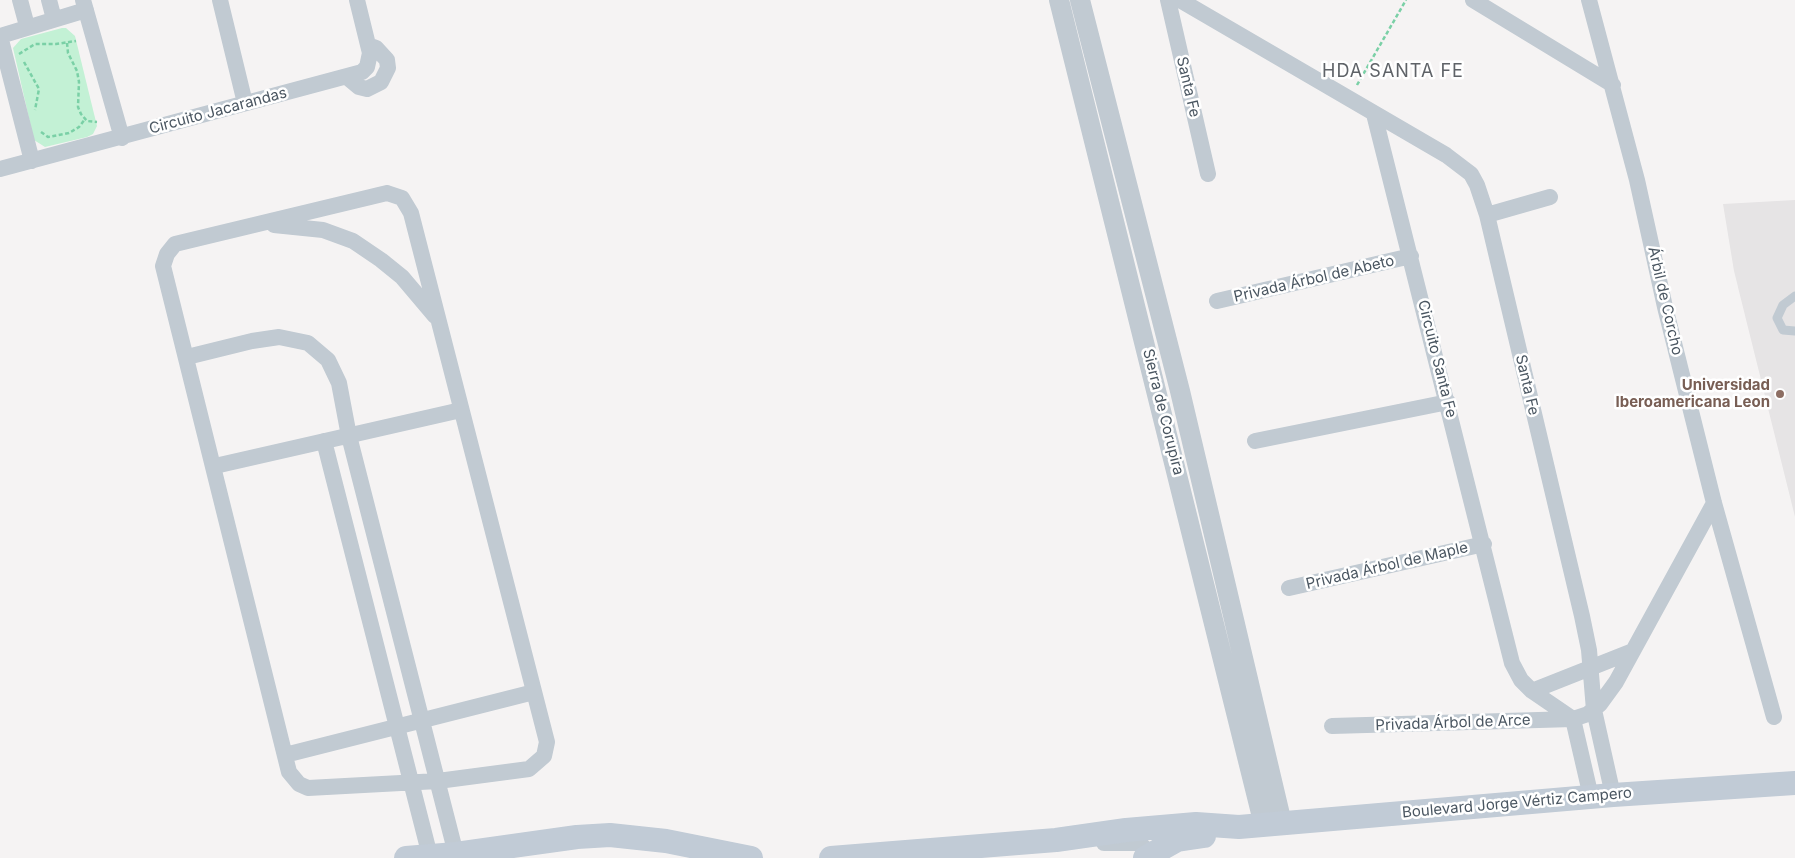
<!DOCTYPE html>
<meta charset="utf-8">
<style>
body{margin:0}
canvas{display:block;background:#f5f3f3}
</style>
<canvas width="1795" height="858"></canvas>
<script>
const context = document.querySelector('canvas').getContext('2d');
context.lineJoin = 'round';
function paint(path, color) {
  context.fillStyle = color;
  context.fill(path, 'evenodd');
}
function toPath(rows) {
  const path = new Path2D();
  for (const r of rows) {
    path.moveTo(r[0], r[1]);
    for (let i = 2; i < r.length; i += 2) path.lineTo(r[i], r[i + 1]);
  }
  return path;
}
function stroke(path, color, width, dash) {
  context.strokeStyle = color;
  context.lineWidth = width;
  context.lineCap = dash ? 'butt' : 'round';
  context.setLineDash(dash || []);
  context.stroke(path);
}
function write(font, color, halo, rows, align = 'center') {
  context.font = font + ' Inter,sans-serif';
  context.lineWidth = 5;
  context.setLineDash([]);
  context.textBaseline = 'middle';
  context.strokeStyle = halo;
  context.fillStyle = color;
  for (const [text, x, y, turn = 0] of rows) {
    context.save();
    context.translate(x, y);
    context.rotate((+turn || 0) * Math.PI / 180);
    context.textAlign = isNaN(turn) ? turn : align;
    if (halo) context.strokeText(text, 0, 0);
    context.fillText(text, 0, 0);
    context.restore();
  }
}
paint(toPath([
 [1795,200,1795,517,1734,271,1723,204]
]), '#e6e4e5');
paint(toPath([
 [62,28,66,28,75,36,97,126,93,134,87,137,45,147,34,140,13,48,21,39]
]), '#c3f1d5');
stroke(toPath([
 [67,43,68,53,77,71,79,82,78,107,81,114,87,121,97,122],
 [19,54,35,44,56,44,76,41],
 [24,62,39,89,35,110],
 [1357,85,1406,0],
 [41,132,48,137,69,133,79,127,85,119]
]), '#7ad0a6', 2.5, [4, 2.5]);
stroke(toPath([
 [1795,296,1783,305,1777,318,1783,330,1795,331]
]), '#c1cad2', 9);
stroke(toPath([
 [20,0,27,26],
 [49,0,54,19],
 [83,0,122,138],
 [220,0,245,103],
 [1168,0,1208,174],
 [1180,0,1446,155,1471,174,1477,185,1487,215,1582,616,1589,650,1594,710,1613,795],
 [1473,0,1613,85],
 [1589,0,1637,180,1665,307,1714,503,1774,717],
 [0,36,32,161],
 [0,36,86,10],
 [347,77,359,87,367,89,381,82,388,68,387,60,376,48,368,45],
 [1374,114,1512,663,1521,680,1532,691,1573,719,1591,797],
 [0,169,362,72,367,67,370,53,357,0],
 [387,193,402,198,411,213,547,742,544,756,529,769,438,781,308,788,299,784,289,772,163,266,167,254,175,244,387,193],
 [1487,215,1550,197],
 [274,225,323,230,353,241,381,260,402,277,435,316],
 [1217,301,1411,256],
 [187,357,252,341,279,337,308,343,328,360,339,383,349,436,456,854],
 [324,441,430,856],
 [1255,441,1448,402],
 [215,466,461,410],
 [1289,588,1484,544],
 [1532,691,1633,651],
 [1332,726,1573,719,1588,714,1600,704,1616,682,1714,503],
 [285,755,534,692],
 [1104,843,1139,843,1156,858]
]), '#c1cad2', 16);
stroke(toPath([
 [1059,0,1264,825],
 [1080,0,1180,391,1282,823]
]), '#c1cad2', 20);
stroke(toPath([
 [406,858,456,854,577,837,610,835,666,841,751,858],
 [831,858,1056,840,1126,830,1196,824,1239,827,1613,795,1795,783],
 [1145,858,1177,840,1204,836]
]), '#c1cbd6', 24);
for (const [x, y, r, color] of [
 [1780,394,5,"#8d6e63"]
]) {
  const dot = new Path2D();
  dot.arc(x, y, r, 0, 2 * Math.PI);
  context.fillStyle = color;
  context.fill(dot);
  stroke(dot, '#fff', 2);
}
write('15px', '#4a5661', '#fff', [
 ["Santa Fe",1188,87,77],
 ["Circuito Jacarandas",218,111,-15],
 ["Privada Árbol de Abeto",1314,279,-13],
 ["Árbil de Corcho",1665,301,77],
 ["Circuito Santa Fe",1437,359,76],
 ["Santa Fe",1527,385,77],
 ["Sierra de Corupira",1163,412,76],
 ["Privada Árbol de Maple",1387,566,-13],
 ["Privada Árbol de Arce",1453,723,-2],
 ["Boulevard Jorge Vértiz Campero",1517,803,-5]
]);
write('bold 15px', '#785e54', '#fff', [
 ["Universidad",1770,385],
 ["Iberoamericana Leon",1770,402]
], 'right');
context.letterSpacing = '1px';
write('18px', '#5f6368', '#fff', [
 ["HDA SANTA FE",1393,72]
]);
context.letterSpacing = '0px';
</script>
